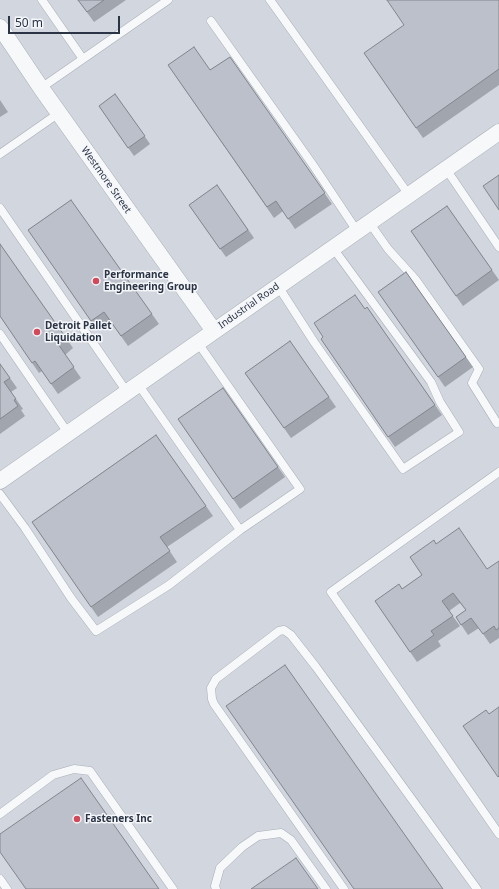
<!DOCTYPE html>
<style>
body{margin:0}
#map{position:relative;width:499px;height:889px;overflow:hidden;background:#e4e7ec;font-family:"Noto Sans",sans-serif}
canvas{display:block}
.scale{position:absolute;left:8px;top:16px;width:112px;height:18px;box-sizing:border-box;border:2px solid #2b3445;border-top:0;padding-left:5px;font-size:12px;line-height:14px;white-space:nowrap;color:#2b3445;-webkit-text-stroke:3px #f4f6f9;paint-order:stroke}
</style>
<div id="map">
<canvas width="499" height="889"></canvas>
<div class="scale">50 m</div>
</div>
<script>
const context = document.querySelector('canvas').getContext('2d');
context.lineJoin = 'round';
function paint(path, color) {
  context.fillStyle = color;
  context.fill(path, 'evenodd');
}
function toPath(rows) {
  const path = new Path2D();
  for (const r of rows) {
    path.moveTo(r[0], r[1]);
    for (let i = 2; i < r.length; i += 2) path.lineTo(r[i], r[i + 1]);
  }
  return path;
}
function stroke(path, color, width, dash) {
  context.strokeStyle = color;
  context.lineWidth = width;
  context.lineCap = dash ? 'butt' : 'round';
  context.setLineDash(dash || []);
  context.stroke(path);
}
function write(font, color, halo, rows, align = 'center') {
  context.font = font + ' "Noto Sans",sans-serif';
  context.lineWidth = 3;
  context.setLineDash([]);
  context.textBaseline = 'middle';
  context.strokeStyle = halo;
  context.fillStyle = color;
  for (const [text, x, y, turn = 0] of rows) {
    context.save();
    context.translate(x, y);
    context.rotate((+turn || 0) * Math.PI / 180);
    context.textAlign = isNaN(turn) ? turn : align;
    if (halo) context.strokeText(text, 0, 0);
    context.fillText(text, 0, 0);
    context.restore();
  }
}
paint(toPath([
 [0,0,499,0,499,889,0,889]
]), '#d2d6de');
const lane = toPath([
 [42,0,83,59],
 [270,0,409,195],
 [211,21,313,165,357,231],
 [41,88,168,0],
 [0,154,59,113],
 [446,169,499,247],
 [0,208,127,392],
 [369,222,388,249,416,280,479,369,472,383,497,423],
 [278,286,314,342,403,469,459,432,440,402,431,382,333,248],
 [0,334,68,433],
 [138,384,240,530,268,511,300,489,198,343],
 [499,472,331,592,499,834],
 [0,494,25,528,71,598,96,631,169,585,240,530],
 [0,814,53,775,74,769,90,771,173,889],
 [0,879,7,889],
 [216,889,215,886,220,868,242,847,258,836,281,833,291,840,326,889],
 [344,889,214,704,212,699,211,688,216,679,279,631,284,630,291,635,316,667,477,889]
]);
const street = toPath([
 [0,27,41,88,214,331],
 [0,481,499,132]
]);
stroke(lane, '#a9aeb7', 9);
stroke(street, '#a9aeb7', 17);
stroke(lane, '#f7f8fa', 8);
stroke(street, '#f7f8fa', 16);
paint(toPath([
 [78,0,126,0,94,22],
 [499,0,499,85,423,138,364,53],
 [230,57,332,204,295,229,283,211,274,218,168,65,210,70],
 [115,94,150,144,134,156,99,106],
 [0,100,8,112,0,117],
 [217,185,254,238,226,257,189,205],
 [71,200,159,324,128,346,111,322,98,331,28,230],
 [447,206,499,280,463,306,411,231],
 [0,244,73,348,65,355,81,378,58,394,42,371,39,373,0,316],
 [406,272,473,367,445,387,378,292],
 [367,307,442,415,395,447,321,339],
 [290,341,336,407,291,438,245,373],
 [0,364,17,388,11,392,23,409,21,410,25,416,0,434],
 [223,388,285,477,240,509,178,419],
 [156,435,213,516,167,547,177,562,98,617,32,522],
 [436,544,487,569,499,561,499,638,490,644,479,628,468,635,456,617,466,610,460,603,449,611,460,626,438,641,441,646,417,662,375,601,402,589,422,575]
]), '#a1a5ae');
const building = toPath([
 [78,0,104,0,87,12,78,0],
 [387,0,499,0,499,69,416,128,364,53,404,25,387,0],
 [194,47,210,70,230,57,325,193,288,219,276,201,267,207,168,65,194,47],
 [115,94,145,136,128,148,99,106,115,94],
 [499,175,499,210,483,186,499,175],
 [217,185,248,230,220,249,189,205,217,185],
 [71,200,152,314,121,336,104,312,91,321,28,230,71,200],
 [447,206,492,270,456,296,411,231,447,206],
 [0,244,66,338,58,344,74,367,51,384,35,361,32,363,0,316,0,244],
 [406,272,466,357,438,377,378,292,406,272],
 [355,295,365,309,367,307,435,405,388,437,321,339,323,337,314,323,355,295],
 [290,341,329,397,284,428,245,373,290,341],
 [0,364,10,378,4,382,16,399,14,400,18,406,0,419,0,364],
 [223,388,278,467,233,499,178,419,223,388],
 [156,435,206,506,160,537,170,551,91,607,32,522,156,435],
 [459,528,487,569,499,561,499,628,496,630,494,626,483,634,471,618,461,625,456,617,466,610,453,593,442,601,453,616,431,631,434,635,410,652,375,601,399,584,402,589,422,575,410,557,434,540,436,544,459,528],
 [285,665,443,889,354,889,226,706,285,665],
 [499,707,499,776,498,777,463,726,486,710,489,714,499,707],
 [81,778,159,889,26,889,0,852,0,834,81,778],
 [296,858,318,889,251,889,296,858]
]);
paint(building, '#bbc0ca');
stroke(building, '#83868d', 1);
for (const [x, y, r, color] of [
 [96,281,4,"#d1495b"],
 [37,332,4,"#d1495b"],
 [77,819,4,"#d1495b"]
]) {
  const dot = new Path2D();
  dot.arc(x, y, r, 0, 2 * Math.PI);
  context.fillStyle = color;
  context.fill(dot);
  stroke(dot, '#f4f6f9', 1.5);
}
write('10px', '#2b3445', '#f4f6f9', [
 ["Westmore Street",106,180,55],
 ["Industrial Road",249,306,-35]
]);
write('bold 10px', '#2b3445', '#f4f6f9', [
 ["Performance",104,275],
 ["Engineering Group",104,287],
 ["Detroit Pallet",45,326],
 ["Liquidation",45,338],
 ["Fasteners Inc",85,819]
], 'left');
</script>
